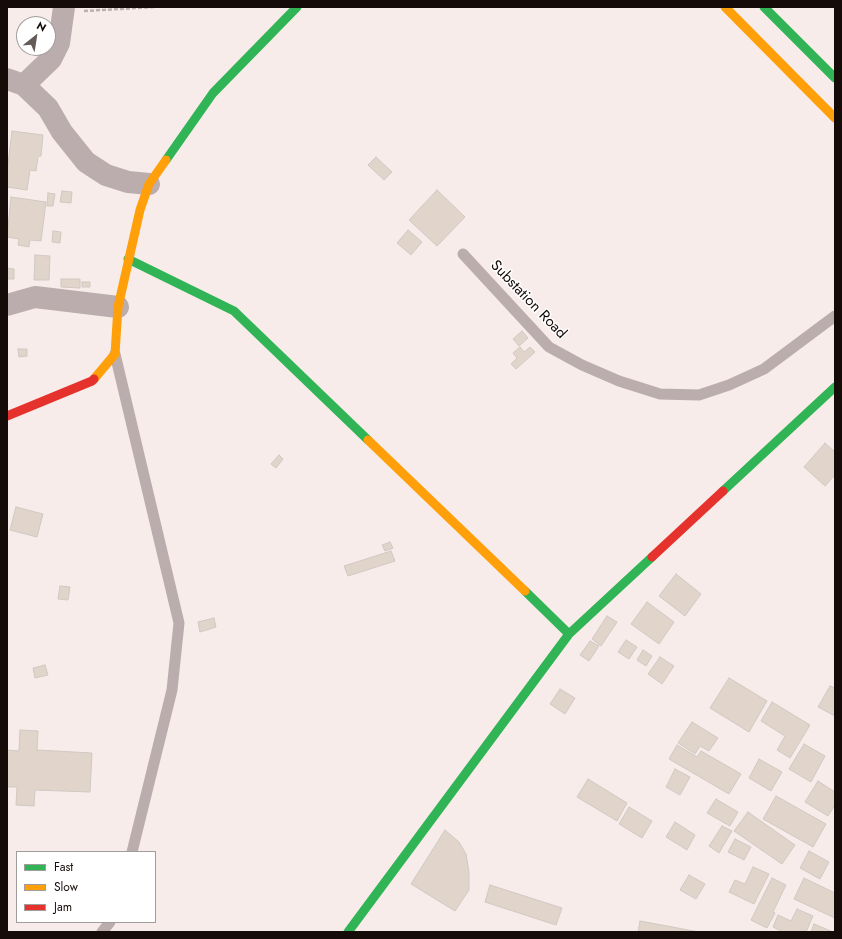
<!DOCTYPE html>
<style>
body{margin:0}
#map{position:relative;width:842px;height:939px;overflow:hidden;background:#f7ece9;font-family:Jost,sans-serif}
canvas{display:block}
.frame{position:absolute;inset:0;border:8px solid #150b08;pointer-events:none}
.legend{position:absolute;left:16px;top:851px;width:140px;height:72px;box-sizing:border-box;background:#fff;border:1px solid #a19d9c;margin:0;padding:5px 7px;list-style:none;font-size:12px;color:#150b08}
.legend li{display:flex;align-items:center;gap:8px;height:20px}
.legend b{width:20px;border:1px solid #a19d9c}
.north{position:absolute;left:16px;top:16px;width:40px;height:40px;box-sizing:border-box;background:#fff;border:1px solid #a19d9c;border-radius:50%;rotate:30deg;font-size:11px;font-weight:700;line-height:16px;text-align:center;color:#150b08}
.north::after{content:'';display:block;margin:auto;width:14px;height:18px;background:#645a57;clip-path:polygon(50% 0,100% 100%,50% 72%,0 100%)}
</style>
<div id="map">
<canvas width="842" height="939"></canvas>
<div class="frame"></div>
<ul class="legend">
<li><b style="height:5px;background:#30b455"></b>Fast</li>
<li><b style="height:5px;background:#ff9f0a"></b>Slow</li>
<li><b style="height:5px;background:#e5322d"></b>Jam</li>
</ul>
<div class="north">N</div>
</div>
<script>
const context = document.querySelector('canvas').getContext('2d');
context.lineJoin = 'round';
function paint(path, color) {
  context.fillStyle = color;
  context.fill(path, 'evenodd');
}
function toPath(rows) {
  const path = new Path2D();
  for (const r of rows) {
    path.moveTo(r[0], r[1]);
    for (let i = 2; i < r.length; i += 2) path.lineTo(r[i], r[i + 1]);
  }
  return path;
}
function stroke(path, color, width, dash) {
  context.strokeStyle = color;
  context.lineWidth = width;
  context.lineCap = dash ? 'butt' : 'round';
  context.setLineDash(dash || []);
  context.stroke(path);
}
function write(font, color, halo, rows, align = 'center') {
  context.font = font + ' Jost,sans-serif';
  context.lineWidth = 3;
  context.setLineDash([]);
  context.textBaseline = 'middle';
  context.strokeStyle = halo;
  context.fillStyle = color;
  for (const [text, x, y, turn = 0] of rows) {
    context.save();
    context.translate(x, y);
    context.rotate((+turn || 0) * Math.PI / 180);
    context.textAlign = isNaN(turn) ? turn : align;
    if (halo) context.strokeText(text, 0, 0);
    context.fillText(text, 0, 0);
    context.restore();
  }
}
const building = toPath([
 [12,131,43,135,41,156,38,156,36,171,30,170,27,190,7,187,7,172,12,131],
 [376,157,392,172,384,180,368,165,376,157],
 [437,190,465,217,437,246,409,220,437,190],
 [62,191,72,192,71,203,60,202,62,191],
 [48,193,55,194,53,206,47,206,48,193],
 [11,197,46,202,41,241,30,240,29,247,18,245,19,239,7,237,11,197],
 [408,230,422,242,411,255,397,243,408,230],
 [53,231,61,232,60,243,52,242,53,231],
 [35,255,50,256,49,280,34,280,35,255],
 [7,268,14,269,14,279,7,279,7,268],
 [61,279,80,279,80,288,61,287,61,279],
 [82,282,90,282,90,287,82,287,82,282],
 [553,323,565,333,560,338,549,328,553,323],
 [522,331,528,338,519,346,513,339,522,331],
 [520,347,524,352,530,347,535,352,516,369,511,364,517,358,513,353,520,347],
 [18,349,27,349,27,356,19,357,18,349],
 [825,443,835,452,835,475,825,486,804,467,825,443],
 [279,455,283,459,276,468,271,464,279,455],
 [16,507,43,514,37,537,10,530,16,507],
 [390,542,393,548,385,551,382,545,390,542],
 [391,551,395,561,348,576,344,566,391,551],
 [676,574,701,594,685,616,659,596,676,574],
 [60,586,70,587,68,600,58,599,60,586],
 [647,602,674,622,659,644,631,624,647,602],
 [607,616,617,622,601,646,592,639,607,616],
 [214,618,216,627,200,632,198,622,214,618],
 [626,640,637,647,629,659,618,652,626,640],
 [590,641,599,646,589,661,580,655,590,641],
 [643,650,652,656,646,666,637,660,643,650],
 [660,657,674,666,662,684,648,674,660,657],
 [45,665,48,675,35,678,33,668,45,665],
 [729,678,767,701,749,732,710,708,729,678],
 [830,686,835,688,835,716,818,707,830,686],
 [560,689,575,698,565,714,550,704,560,689],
 [772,702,810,725,790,758,777,750,785,736,761,721,772,702],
 [692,722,718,738,709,751,700,746,695,754,678,743,692,722],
 [20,730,38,731,37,750,92,753,90,792,35,790,34,806,16,805,17,787,7,787,7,750,19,751,20,730],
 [804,744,825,756,811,782,789,769,804,744],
 [677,745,697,757,701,751,741,774,729,794,669,759,677,745],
 [759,759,782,772,771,791,749,778,759,759],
 [675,769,690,777,680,795,666,787,675,769],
 [588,779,627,803,617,821,577,797,588,779],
 [818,781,835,792,835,805,828,816,805,802,818,781],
 [776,796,826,824,813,847,763,819,776,796],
 [716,799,738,812,730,826,707,813,716,799],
 [629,807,652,821,642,838,619,824,629,807],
 [748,812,795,845,782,864,734,831,748,812],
 [675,822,695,835,687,850,666,837,675,822],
 [722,826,732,831,719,853,709,846,722,826],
 [445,830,459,842,466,854,469,872,469,890,455,911,411,884,445,830],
 [735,839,751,847,744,860,728,852,735,839],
 [809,851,829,862,820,879,800,868,809,851],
 [753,867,769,874,754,904,729,892,735,880,745,884,753,867],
 [689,875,705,884,696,899,680,890,689,875],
 [772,878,786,885,773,912,775,913,767,928,751,920,772,878],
 [804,878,835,893,835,918,794,899,804,878],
 [490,885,562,908,556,925,485,902,490,885],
 [797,909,813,916,806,932,783,932,773,927,778,915,791,921,797,909],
 [640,921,699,932,638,932,640,921],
 [814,924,833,932,811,932,814,924]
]);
paint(building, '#e1d5cb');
stroke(building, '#d0c8c2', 1);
stroke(toPath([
 [84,11,155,7]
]), '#bbb0af', 2.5, [4, 2]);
stroke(toPath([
 [463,254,549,347,582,365,619,381,660,394,699,395,729,385,764,369,835,316],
 [115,354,179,623,172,690,132,852],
 [102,932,110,922]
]), '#bbacae', 11);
stroke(toPath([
 [7,79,24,85,48,108,62,132,86,162,106,175,128,182,149,184],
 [24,85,51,59,59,43,64,7],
 [7,305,35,297,118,307]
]), '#bbacae', 22);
stroke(toPath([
 [764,7,835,78],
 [166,160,213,93,297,7],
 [128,259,234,311,368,440],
 [723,491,835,387],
 [525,591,569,634],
 [348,932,569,634,652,557]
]), '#30b455', 9);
stroke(toPath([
 [725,7,835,118],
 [94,379,115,354,118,307,140,210,149,184,166,160],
 [368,440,525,591]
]), '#ff9f0a', 9);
stroke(toPath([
 [7,416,92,381,94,379],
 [652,557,723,491]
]), '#e5322d', 9);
write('15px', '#150b08', '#fff', [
 ["Substation Road",528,300,46]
]);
</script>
